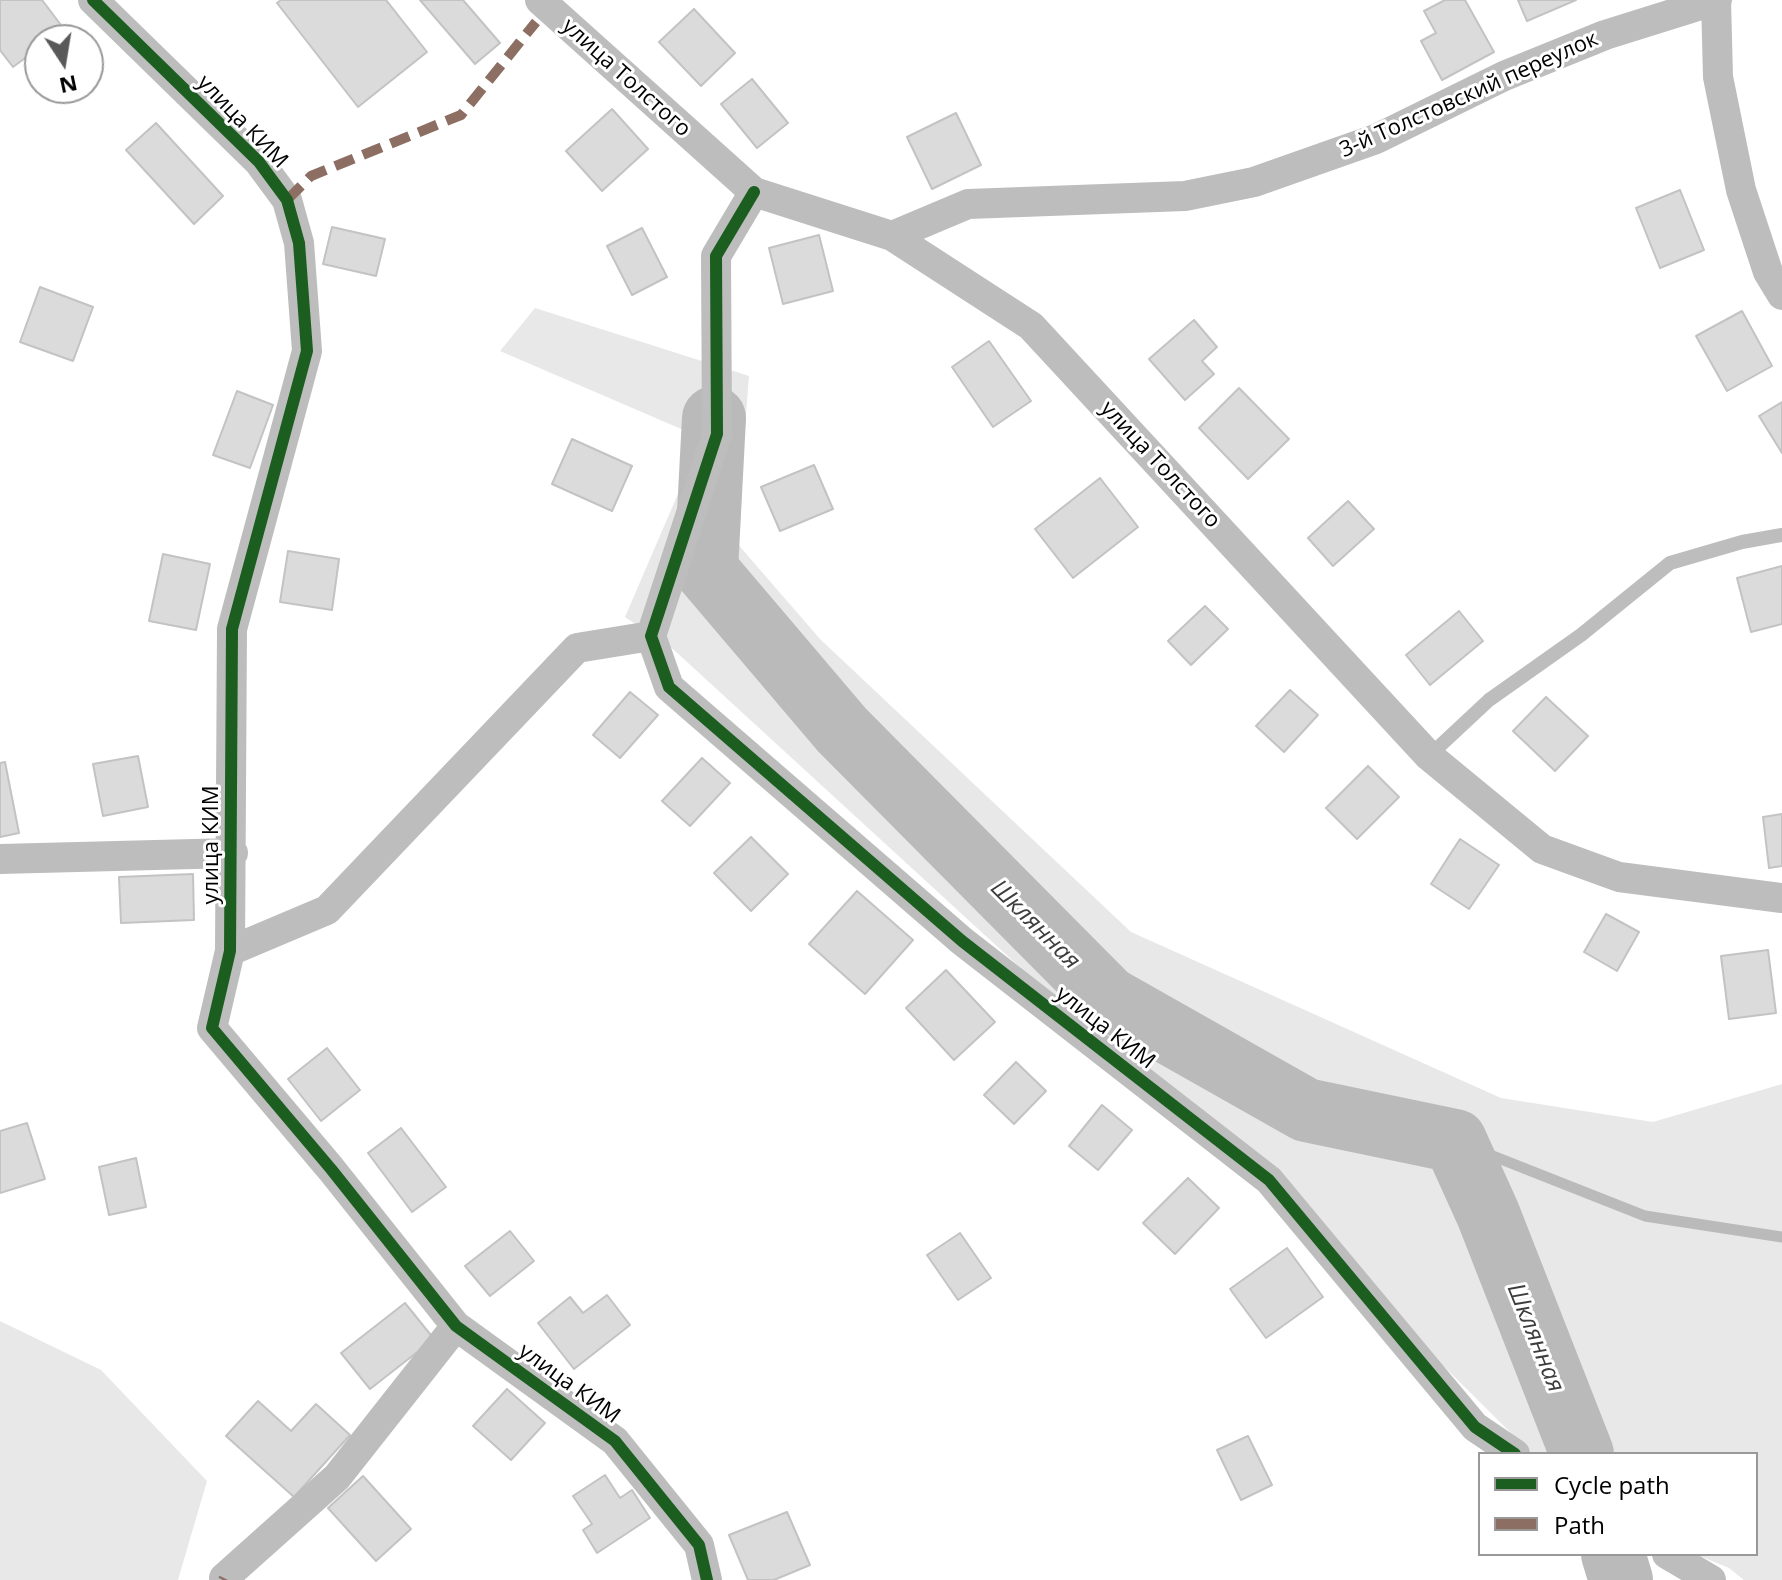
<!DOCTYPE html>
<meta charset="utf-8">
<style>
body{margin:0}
#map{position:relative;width:1782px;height:1580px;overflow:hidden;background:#fff;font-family:"Open Sans",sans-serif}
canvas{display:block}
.legend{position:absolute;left:1478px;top:1452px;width:280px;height:104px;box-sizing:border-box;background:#fff;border:2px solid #999;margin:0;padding:10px 14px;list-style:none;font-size:24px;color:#000}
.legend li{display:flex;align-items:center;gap:16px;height:40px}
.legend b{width:40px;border:2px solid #999}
.north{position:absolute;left:24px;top:24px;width:80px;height:80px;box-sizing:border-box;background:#fff;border:2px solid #999;border-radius:50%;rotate:168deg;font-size:22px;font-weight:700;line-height:32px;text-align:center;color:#000}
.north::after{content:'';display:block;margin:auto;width:28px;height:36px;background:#595959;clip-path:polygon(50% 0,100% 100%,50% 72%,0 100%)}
</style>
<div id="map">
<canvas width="1782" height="1580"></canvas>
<ul class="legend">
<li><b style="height:10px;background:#1b5e20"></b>Cycle path</li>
<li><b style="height:10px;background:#8d6e63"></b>Path</li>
</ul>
<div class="north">N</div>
</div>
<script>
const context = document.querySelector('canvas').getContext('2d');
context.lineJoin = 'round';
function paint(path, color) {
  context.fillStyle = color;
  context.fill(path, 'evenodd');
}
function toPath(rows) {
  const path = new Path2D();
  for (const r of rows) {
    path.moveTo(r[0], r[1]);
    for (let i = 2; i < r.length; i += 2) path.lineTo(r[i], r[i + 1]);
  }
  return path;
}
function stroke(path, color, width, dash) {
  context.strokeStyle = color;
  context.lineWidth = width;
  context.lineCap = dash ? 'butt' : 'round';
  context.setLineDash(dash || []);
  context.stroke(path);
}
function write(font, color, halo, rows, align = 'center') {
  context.font = font + ' "Open Sans",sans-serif';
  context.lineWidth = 6;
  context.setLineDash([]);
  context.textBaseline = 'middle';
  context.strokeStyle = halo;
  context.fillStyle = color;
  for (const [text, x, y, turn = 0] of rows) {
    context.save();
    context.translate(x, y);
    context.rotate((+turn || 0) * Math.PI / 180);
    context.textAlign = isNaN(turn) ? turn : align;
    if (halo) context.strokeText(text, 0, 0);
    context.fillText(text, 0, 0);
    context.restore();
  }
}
paint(toPath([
 [535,308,749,376,736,542,820,639,1131,932,1501,1098,1653,1122,1782,1084,1782,1580,1744,1580,1729,1568,1695,1554,1756,1554,1756,1454,1532,1454,1315,1238,674,650,625,617,702,438,500,351],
 [0,1321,101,1370,207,1481,178,1580,0,1580]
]), '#e8e8e8');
stroke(toPath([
 [1455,1141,1645,1216,1782,1237]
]), '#bababa', 11);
stroke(toPath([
 [714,418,706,570,842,730,1108,998,1306,1110,1455,1141,1488,1214,1582,1454],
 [1613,1554,1621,1580]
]), '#bababa', 64);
const building = toPath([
 [0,0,42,0,64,29,50,40,40,40,40,47,13,67,0,50,0,0],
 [281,0,386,0,427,52,358,107,277,3,281,0],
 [420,0,463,0,500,43,475,64,420,0],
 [1445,0,1465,0,1494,52,1442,80,1421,41,1436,33,1424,11,1445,0],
 [1518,0,1576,0,1527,21,1518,0],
 [694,9,735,53,701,86,659,42,694,9],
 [752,79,788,123,757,148,721,104,752,79],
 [612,109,648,149,602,191,566,151,612,109],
 [956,113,981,165,932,189,907,137,956,113],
 [156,123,223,196,194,224,126,150,156,123],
 [1680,190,1704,250,1660,268,1636,208,1680,190],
 [332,227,385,239,376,276,323,264,332,227],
 [642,228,667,277,632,295,607,246,642,228],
 [819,235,833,291,783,304,769,248,819,235],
 [40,287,93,307,73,361,20,342,40,287],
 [1742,311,1772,366,1727,391,1696,336,1742,311],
 [1194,320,1217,347,1202,361,1214,374,1185,400,1149,359,1194,320],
 [989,341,1031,401,993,427,952,367,989,341],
 [1239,388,1289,439,1248,479,1199,428,1239,388],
 [237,391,273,405,250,468,213,455,237,391],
 [1782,402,1782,453,1759,416,1782,402],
 [572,439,632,466,612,511,552,484,572,439],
 [814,465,833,509,780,531,761,487,814,465],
 [1100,478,1138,527,1073,578,1035,529,1100,478],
 [1348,501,1374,529,1333,566,1308,538,1348,501],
 [288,551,339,559,332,610,280,602,288,551],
 [163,554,210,564,196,630,149,621,163,554],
 [1782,566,1782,624,1751,632,1737,578,1782,566],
 [1205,606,1228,629,1191,665,1168,641,1205,606],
 [1459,611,1483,641,1430,685,1406,655,1459,611],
 [1290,690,1318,715,1284,752,1256,726,1290,690],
 [630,692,658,715,620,758,593,735,630,692],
 [1546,697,1588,736,1555,771,1513,731,1546,697],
 [138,756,148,807,103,816,93,764,138,756],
 [702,758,730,783,690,826,662,801,702,758],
 [5,762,19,833,0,837,0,763,5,762],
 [1368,766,1399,797,1357,839,1326,808,1368,766],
 [1782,814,1782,866,1769,868,1763,817,1782,814],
 [751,837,788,874,751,911,714,873,751,837],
 [1460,839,1499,865,1469,909,1431,884,1460,839],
 [193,874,194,920,121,923,119,877,193,874],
 [857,891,913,940,865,994,809,944,857,891],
 [1606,914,1639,932,1617,971,1584,952,1606,914],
 [1768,950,1776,1013,1729,1019,1721,956,1768,950],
 [946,970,995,1022,954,1060,906,1008,946,970],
 [327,1048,360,1090,321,1121,288,1079,327,1048],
 [1016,1062,1046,1091,1014,1124,984,1095,1016,1062],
 [1102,1105,1132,1130,1098,1170,1069,1146,1102,1105],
 [27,1123,45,1179,0,1193,0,1131,27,1123],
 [401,1128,446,1187,412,1212,368,1153,401,1128],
 [136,1158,146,1207,109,1215,99,1167,136,1158],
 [1188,1178,1219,1208,1175,1254,1143,1223,1188,1178],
 [510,1231,534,1261,490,1296,465,1266,510,1231],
 [960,1233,991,1278,958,1300,927,1255,960,1233],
 [1287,1248,1323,1297,1266,1338,1230,1289,1287,1248],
 [607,1295,630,1325,574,1369,538,1323,570,1297,583,1313,607,1295],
 [405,1303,434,1339,370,1389,341,1353,405,1303],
 [507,1389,545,1423,511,1460,473,1426,507,1389],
 [258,1401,291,1431,316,1404,350,1435,294,1497,226,1436,258,1401],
 [1248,1436,1272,1485,1241,1500,1217,1450,1248,1436],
 [605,1475,620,1498,632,1490,650,1518,597,1553,583,1530,592,1524,573,1496,605,1475],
 [363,1476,411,1529,376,1561,328,1508,363,1476],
 [787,1512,810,1565,774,1580,748,1580,729,1535,787,1512]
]);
paint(building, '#dbdbdb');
stroke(building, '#c3c3c3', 2);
stroke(toPath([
 [1429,756,1489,700,1581,635,1670,563,1742,542,1782,535]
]), '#bdbdbd', 14);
stroke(toPath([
 [93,0,259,162,287,200,299,243,307,351,232,629,230,951,212,1028,331,1169,456,1326,615,1441,699,1545,707,1580],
 [540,0,754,192,892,236,1031,326,1429,756,1542,849,1619,877,1782,898],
 [1716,0,1718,77,1741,190,1768,272,1782,295],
 [754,192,716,256,717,434,651,636,669,687,962,941,1269,1180,1475,1427,1515,1454],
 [892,236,968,204,1185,196,1254,182,1376,139,1504,76,1605,35,1717,0],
 [0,859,233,853],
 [230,951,327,910,577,648,651,636],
 [1667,1554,1711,1580],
 [224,1578,337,1477,456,1326]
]), '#bdbdbd', 30);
stroke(toPath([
 [287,200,311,176,461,115,536,22],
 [223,1580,224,1578]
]), '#8d6e63', 10, [20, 10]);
stroke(toPath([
 [93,0,259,162,287,200,299,243,307,351,232,629,230,951,212,1028,331,1169,456,1326,615,1441,699,1545,707,1580],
 [754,192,716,256,717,434,651,636,669,687,962,941,1269,1180,1475,1427,1515,1454]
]), '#1b5e20', 12);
write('22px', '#000', '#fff', [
 ["улица Толстого",626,78,42],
 ["3-й Толстовский переулок",1469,95,-24],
 ["улица КИМ",242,122,46],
 ["улица Толстого",1160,465,47],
 ["улица КИМ",212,845,-90],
 ["улица КИМ",1105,1028,38],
 ["улица КИМ",569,1384,36]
]);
write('italic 24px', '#3d3d3d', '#fff', [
 ["Шклянная",1035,925,45],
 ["Шклянная",1535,1338,68]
]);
</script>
